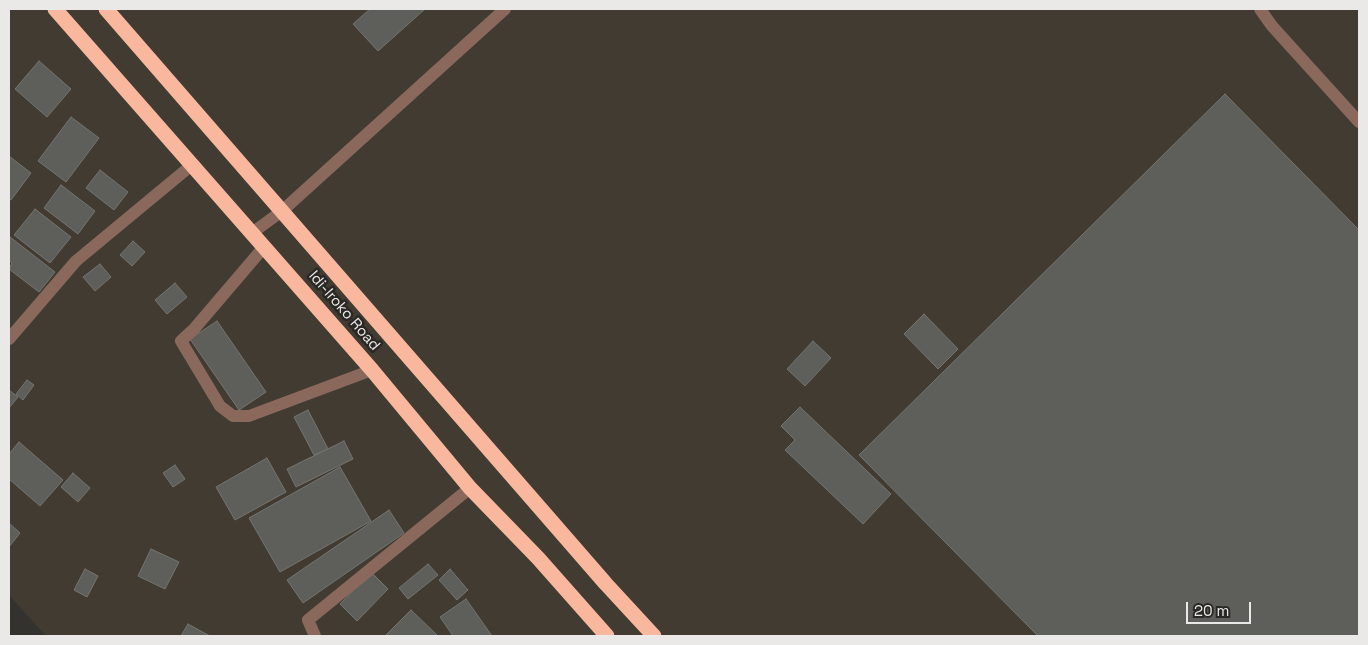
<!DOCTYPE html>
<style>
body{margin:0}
#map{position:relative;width:1368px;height:645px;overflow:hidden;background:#34322e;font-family:"Space Grotesk",sans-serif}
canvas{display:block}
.frame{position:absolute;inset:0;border:10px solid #ebe9e7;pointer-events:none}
.scale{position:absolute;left:1186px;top:602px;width:65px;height:22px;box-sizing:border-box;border:2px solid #ebe9e7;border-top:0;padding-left:6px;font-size:15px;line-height:18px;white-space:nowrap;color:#ebe9e7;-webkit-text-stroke:4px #2a2824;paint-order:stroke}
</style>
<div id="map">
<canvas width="1368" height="645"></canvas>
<div class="frame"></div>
<div class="scale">20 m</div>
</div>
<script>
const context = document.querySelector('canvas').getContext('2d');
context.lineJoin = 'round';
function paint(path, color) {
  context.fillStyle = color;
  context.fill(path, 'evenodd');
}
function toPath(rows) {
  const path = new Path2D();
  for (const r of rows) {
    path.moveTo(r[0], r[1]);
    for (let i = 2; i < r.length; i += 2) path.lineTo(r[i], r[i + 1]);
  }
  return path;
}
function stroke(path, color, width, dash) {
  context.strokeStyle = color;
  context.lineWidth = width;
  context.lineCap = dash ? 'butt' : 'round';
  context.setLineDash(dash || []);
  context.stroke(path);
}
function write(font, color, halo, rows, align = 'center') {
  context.font = font + ' "Space Grotesk",sans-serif';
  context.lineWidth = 5;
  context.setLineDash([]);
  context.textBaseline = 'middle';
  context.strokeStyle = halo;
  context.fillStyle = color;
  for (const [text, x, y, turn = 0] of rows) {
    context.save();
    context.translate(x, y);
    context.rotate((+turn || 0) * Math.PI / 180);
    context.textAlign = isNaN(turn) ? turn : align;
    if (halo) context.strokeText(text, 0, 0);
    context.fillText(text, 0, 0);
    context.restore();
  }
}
paint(toPath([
 [9,9,1359,9,1359,636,46,636,9,595]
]), '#413b32');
const building = toPath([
 [370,9,425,9,378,51,353,24,370,9],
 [39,61,71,89,47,117,15,89,39,61],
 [1225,94,1359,230,1359,636,1038,636,859,455,1225,94],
 [71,117,99,138,66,182,38,161,71,117],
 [9,156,31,173,11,200,9,199,9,156],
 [100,170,128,192,114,210,86,188,100,170],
 [61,185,95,211,78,234,44,208,61,185],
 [35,209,71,237,50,263,14,235,35,209],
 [10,237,55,272,39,292,9,269,12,263,9,260,10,237],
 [133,241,145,252,132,266,120,255,133,241],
 [100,264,111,277,95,291,83,277,100,264],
 [175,283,187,297,167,314,155,300,175,283],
 [924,314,958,349,938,369,904,334,924,314],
 [217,321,266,392,239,410,190,339,217,321],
 [813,341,831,358,805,386,787,369,813,341],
 [27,380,34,385,23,400,16,394,27,380],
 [9,390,18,397,9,408,9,390],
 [800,407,891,494,863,524,785,450,795,440,781,426,800,407],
 [308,410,328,449,314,455,294,417,308,410],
 [344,441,353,459,296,487,287,469,344,441],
 [19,442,63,480,40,506,9,479,9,454,19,442],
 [267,458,286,492,235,520,216,487,267,458],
 [175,465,185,479,173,487,163,473,175,465],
 [340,467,371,521,280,572,249,518,340,467],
 [73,473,90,488,78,502,61,487,73,473],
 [389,510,404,533,303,603,287,580,389,510],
 [9,523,20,533,9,547,9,523],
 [151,549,179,562,165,589,138,576,151,549],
 [428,564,438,575,408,599,399,588,428,564],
 [85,569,98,576,87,597,74,590,85,569],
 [450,569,468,590,457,600,439,580,450,569],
 [371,572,388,589,357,621,340,604,371,572],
 [466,599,492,636,453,636,440,617,466,599],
 [411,610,438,636,385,636,411,610],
 [188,624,210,636,181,636,188,624]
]);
paint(building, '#5e5f5a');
stroke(building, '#747470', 1);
stroke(toPath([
 [1260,9,1272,26,1359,122],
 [252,233,282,211,505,9],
 [264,247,194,329,181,341,220,406,233,416,249,416,372,370],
 [9,339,76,261,193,164],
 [315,636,308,620,470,488]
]), '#8a695c', 12);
stroke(toPath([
 [55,9,372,370,470,488,538,558,607,636],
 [106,9,606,584,654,636]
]), '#f9b89e', 15);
write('15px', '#ebe9e7', '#2a2824', [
 ["Idi-Iroko Road",344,311,49]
]);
</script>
